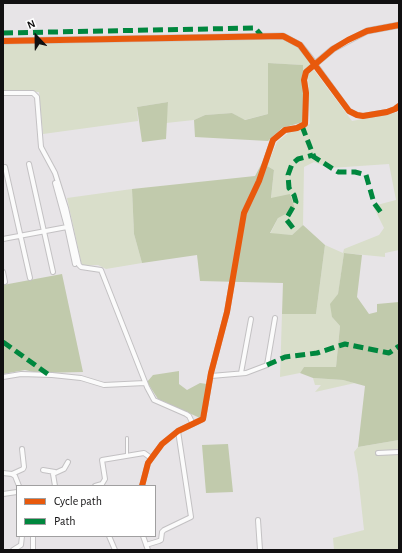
<!DOCTYPE html>
<style>
body{margin:0}
#map{position:relative;width:402px;height:553px;overflow:hidden;background:#e7e4e7;font-family:"Alegreya Sans",sans-serif}
canvas{display:block}
.frame{position:absolute;inset:0;border:4px solid #111011;pointer-events:none}
.legend{position:absolute;left:16px;top:485px;width:140px;height:52px;box-sizing:border-box;background:#fff;border:1px solid #a09fa0;margin:0;padding:5px 7px;list-style:none;font-size:12px;color:#111011}
.legend li{display:flex;align-items:center;gap:8px;height:20px}
.legend b{width:20px;border:1px solid #a09fa0}
.north{position:absolute;left:16px;top:16px;width:40px;height:40px;-webkit-text-stroke:3px #fff;paint-order:stroke;rotate:338deg;font-size:11px;font-weight:700;line-height:16px;text-align:center;color:#111011}
.north::after{content:'';display:block;margin:auto;width:14px;height:18px;background:#111011;clip-path:polygon(50% 0,100% 100%,50% 72%,0 100%)}
</style>
<div id="map">
<canvas width="402" height="553"></canvas>
<div class="frame"></div>
<ul class="legend">
<li><b style="height:5px;background:#e8590c"></b>Cycle path</li>
<li><b style="height:5px;background:#00873e"></b>Path</li>
</ul>
<div class="north">N</div>
</div>
<script>
const context = document.querySelector('canvas').getContext('2d');
context.lineJoin = 'round';
function paint(path, color) {
  context.fillStyle = color;
  context.fill(path, 'evenodd');
}
function toPath(rows) {
  const path = new Path2D();
  for (const r of rows) {
    path.moveTo(r[0], r[1]);
    for (let i = 2; i < r.length; i += 2) path.lineTo(r[i], r[i + 1]);
  }
  return path;
}
function stroke(path, color, width, dash) {
  context.strokeStyle = color;
  context.lineWidth = width;
  context.lineCap = dash ? 'butt' : 'round';
  context.setLineDash(dash || []);
  context.stroke(path);
}
paint(toPath([
 [281,37,290,39,303,50,311,64,302,74,302,65,268,63,268,114,244,120,232,113,205,115,194,120,166,123,168,102,137,107,138,121,43,134,39,92,3,91,3,44],
 [314,70,352,121,399,112,399,250,385,253,385,257,344,253,338,295,332,317,340,326,336,367,304,367,300,373,280,377,282,314,316,314,325,245,343,253,344,249,379,235,384,228,373,206,396,200,389,164,330,168,314,162,304,167,303,225,292,235,270,234,278,218,271,199,274,170,267,166,277,142,288,133,310,124,308,74],
 [132,189,134,234,142,263,106,269,98,265,82,266,67,198],
 [313,378,343,380,355,383,315,392,321,385,315,385],
 [399,440,398,550,334,550,333,538,364,530,358,475,354,452,358,447]
]), '#d9deca');
paint(toPath([
 [268,63,303,65,303,122,282,128,268,141,195,137,194,120,205,115,232,113,245,120,268,114],
 [168,102,166,139,142,142,137,107],
 [262,163,274,170,271,198,290,194,295,209,278,218,270,233,292,235,303,225,325,245,316,314,282,314,283,283,200,281,197,255,142,263,134,234,132,189,255,176],
 [344,253,362,255,357,297,369,314,377,312,377,304,399,302,399,440,358,447,365,386,343,380,313,378,300,373,304,367,336,367,340,326,332,317,330,304,338,294],
 [62,274,83,372,38,373,25,370,3,374,3,285],
 [179,371,179,384,187,390,200,383,207,384,203,410,200,418,158,399,147,382,153,375],
 [228,444,233,492,206,493,202,445]
]), '#c1caac');
const service = toPath([
 [127,438,127,456]
]);
const minor = toPath([
 [3,93,33,93,37,97,41,147,55,173,66,208,79,265,81,267,101,270,147,387,154,400,186,414,189,416,193,424],
 [29,164,53,272],
 [5,167,30,278],
 [55,183,67,227,75,264],
 [3,239,67,227],
 [3,272,5,282],
 [241,373,251,319],
 [211,376,246,373,267,365,275,318],
 [3,377,21,374,52,375,81,378,104,385,145,383],
 [378,453,399,452],
 [43,470,55,472],
 [3,473,12,474,15,476,19,486],
 [12,474,23,469,24,467,22,449],
 [55,486,53,474,64,469,68,462],
 [95,486,102,484,105,479,102,460,144,453,151,458],
 [142,486,148,463,162,444,178,431,203,419,211,373,227,312,244,213,259,181,273,140,285,130,297,128,305,124,306,93,304,80,306,72,315,64,349,111,357,115,363,116,387,112,395,109,399,106],
 [3,494,17,492],
 [258,520,260,550],
 [109,536,115,550],
 [143,536,148,550],
 [146,545,159,541,161,540,162,532,164,530,191,517,178,431],
 [13,550,21,545,22,536],
 [33,550,33,536]
]);
const tertiary = toPath([
 [3,41,283,36,300,45,315,64,333,49,367,31,399,25]
]);
stroke(service, '#c3c1c3', 4);
stroke(minor, '#c3c1c3', 6);
stroke(tertiary, '#c3c1c3', 7);
stroke(service, '#fbfbfb', 2);
stroke(minor, '#fbfbfb', 4);
stroke(tertiary, '#fbfbfb', 5);
stroke(toPath([
 [3,33,255,28,261,35],
 [302,126,314,157,338,172,355,172,366,175,374,203,382,214],
 [293,228,286,219,296,202,294,195,289,188,288,175,292,164,298,159,313,155],
 [3,342,49,375],
 [267,365,285,357,317,353,345,344,389,353,399,346]
]), '#00873e', 5, [10, 5]);
stroke(toPath([
 [3,41,283,36,300,45,349,111,357,115,363,116,387,112,395,109,399,106],
 [142,486,148,463,162,444,178,431,203,419,211,373,227,312,244,213,259,181,273,140,285,130,297,128,305,124,306,93,304,80,306,72,333,49,348,40,367,31,399,25]
]), '#e8590c', 6);
</script>
